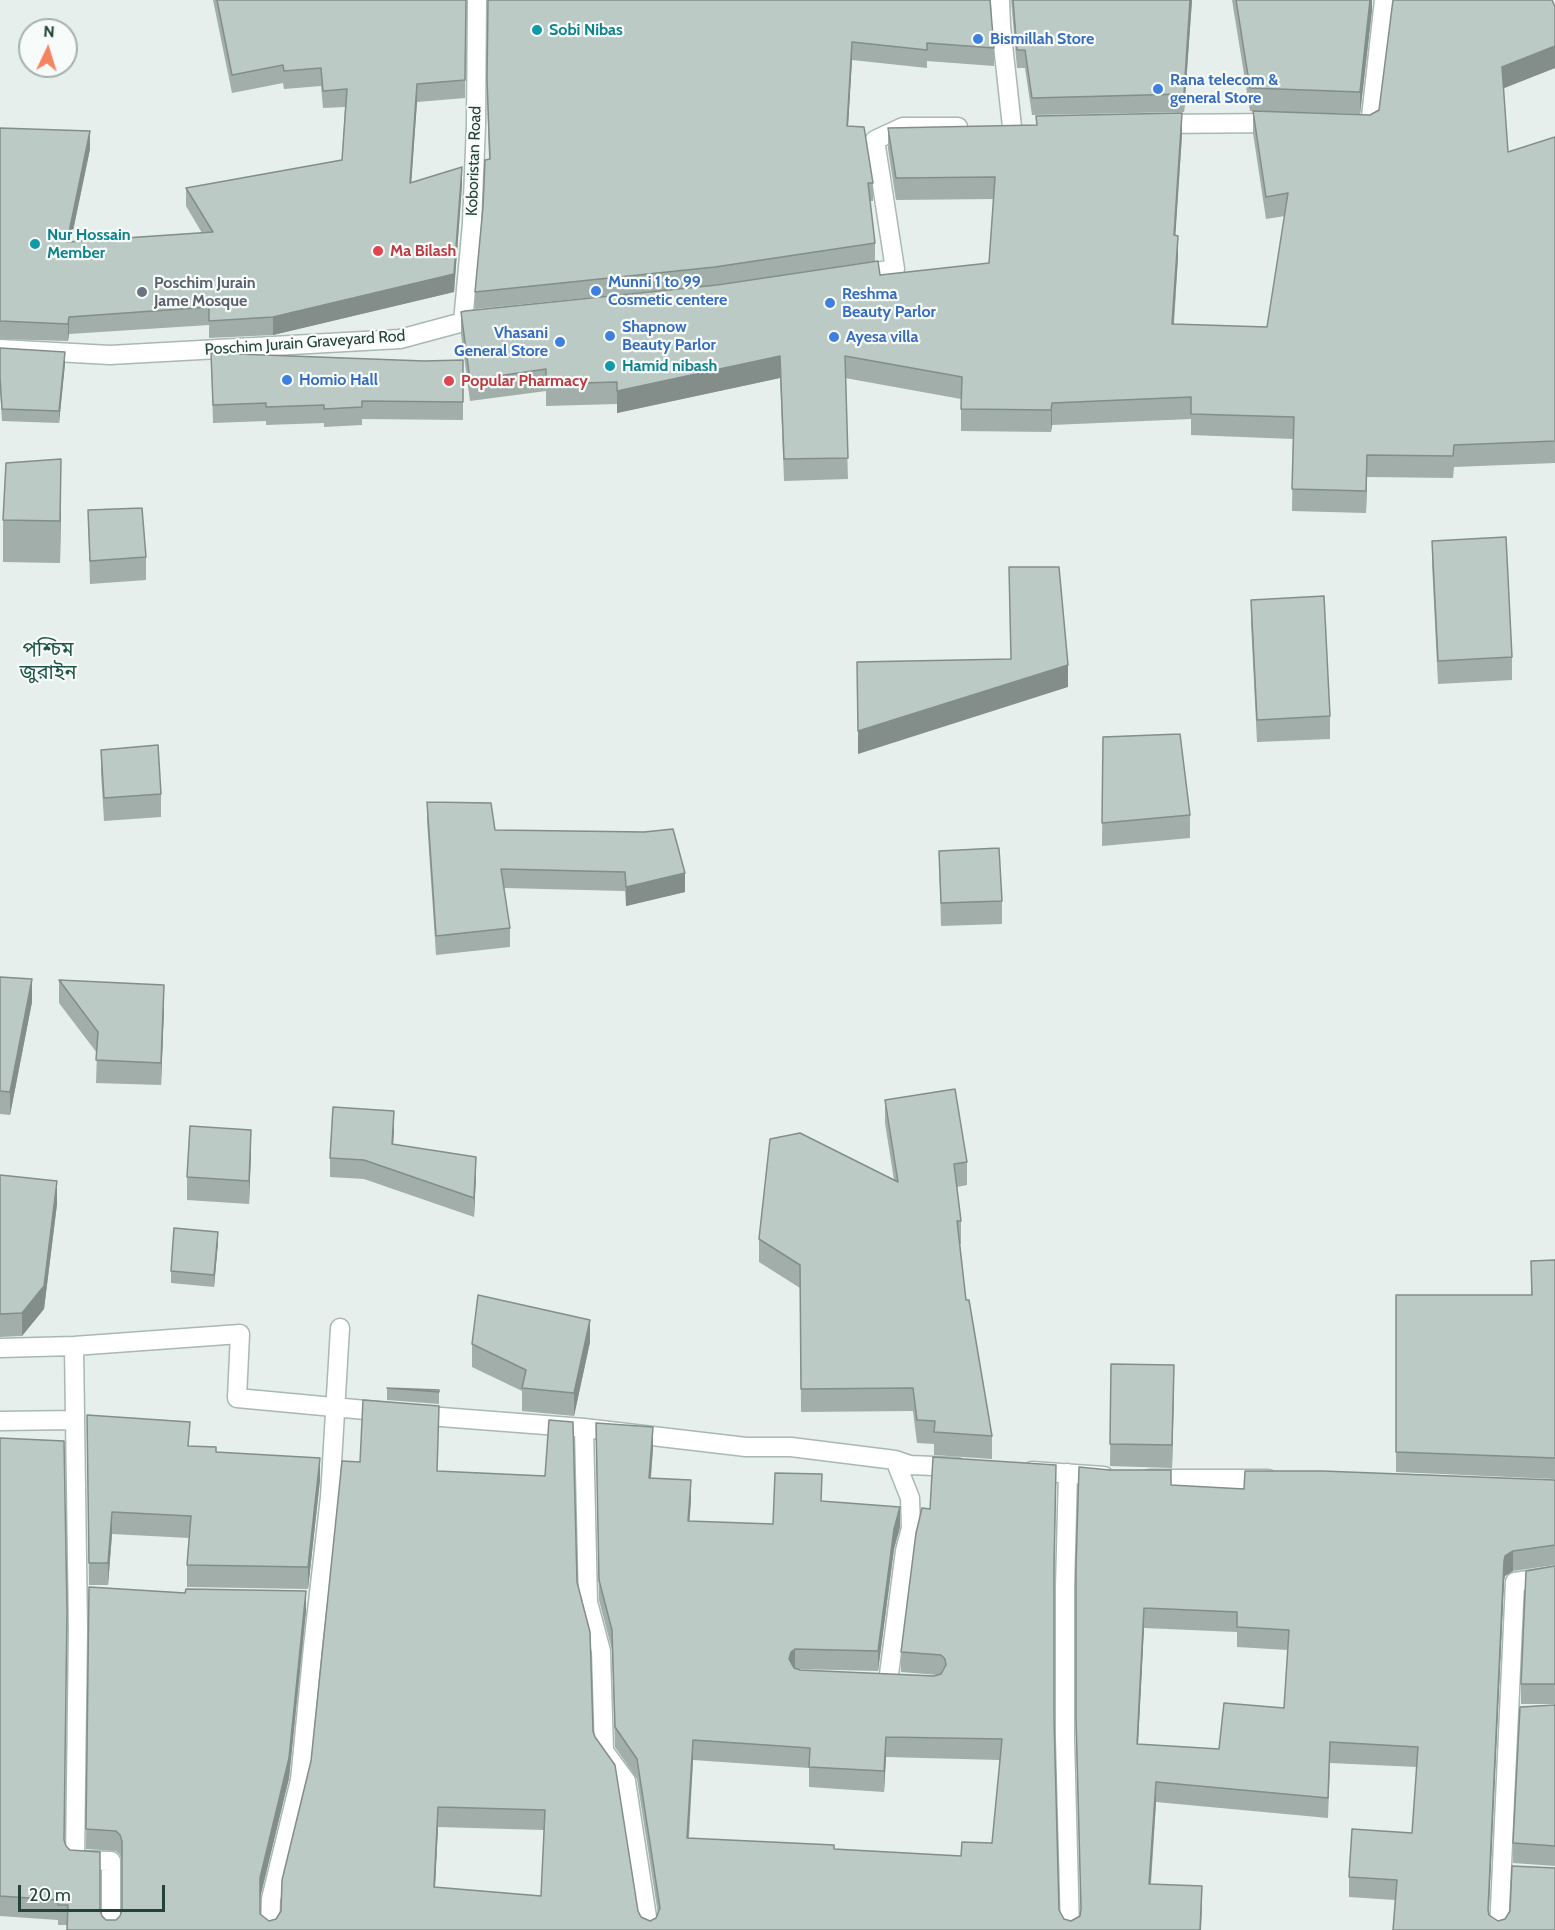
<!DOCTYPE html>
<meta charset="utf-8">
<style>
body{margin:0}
#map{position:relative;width:1555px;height:1930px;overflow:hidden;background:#e6efeb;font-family:Cabin,sans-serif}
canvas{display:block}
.north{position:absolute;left:18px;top:18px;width:60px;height:60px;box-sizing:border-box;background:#f7fbf9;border:2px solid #a3b1ad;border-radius:50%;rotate:4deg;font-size:16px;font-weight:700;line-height:24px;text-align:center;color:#24423a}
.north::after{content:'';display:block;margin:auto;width:21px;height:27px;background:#f4845f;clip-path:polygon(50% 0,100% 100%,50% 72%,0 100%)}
.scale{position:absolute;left:18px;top:1885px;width:147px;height:27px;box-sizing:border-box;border:3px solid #24423a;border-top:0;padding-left:8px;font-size:18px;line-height:21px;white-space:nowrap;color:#24423a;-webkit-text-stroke:4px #f7fbf9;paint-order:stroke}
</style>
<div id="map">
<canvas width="1555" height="1930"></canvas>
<div class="north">N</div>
<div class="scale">20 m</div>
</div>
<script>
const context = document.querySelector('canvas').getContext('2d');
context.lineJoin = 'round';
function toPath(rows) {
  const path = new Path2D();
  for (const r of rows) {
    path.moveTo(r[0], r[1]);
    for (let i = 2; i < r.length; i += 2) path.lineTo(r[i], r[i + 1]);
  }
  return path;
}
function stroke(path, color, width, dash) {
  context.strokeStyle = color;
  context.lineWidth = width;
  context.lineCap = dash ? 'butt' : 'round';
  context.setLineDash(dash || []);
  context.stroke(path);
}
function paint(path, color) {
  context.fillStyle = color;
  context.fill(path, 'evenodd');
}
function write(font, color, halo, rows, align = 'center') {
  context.font = font + ' Cabin,"Noto Sans Bengali",sans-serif';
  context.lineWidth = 4.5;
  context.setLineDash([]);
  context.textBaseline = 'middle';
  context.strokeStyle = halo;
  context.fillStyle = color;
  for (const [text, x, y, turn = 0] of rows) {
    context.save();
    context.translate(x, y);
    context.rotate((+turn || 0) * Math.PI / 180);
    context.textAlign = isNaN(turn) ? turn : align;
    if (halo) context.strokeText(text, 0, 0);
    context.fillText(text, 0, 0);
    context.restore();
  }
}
const minor = toPath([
 [1000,0,1001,26,1012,127],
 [1160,124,1276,123],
 [1357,125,1370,126,1384,0],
 [857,275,895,269,875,140,903,127,958,127],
 [463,322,472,224,476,124,477,0],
 [0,349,110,355,400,339,463,322,484,320],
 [74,1346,78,1630,75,1860,111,1861,111,1930],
 [0,1348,74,1346,240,1334,237,1398,387,1412],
 [415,1415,584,1428,746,1447,791,1447,895,1460,910,1465,957,1467],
 [0,1421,75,1420],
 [584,1428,588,1602,601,1651,604,1751,626,1781,649,1930],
 [1032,1471,1104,1476],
 [1068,1473,1065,1587,1065,1738,1070,1930],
 [1149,1479,1268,1479],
 [888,1682,905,1551,911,1528,910,1498,895,1460],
 [270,1930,271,1899,300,1780,313,1646,330,1497,340,1328],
 [1499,1930,1515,1582,1555,1576]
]);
stroke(minor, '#a8b8b2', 21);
stroke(minor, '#fff', 18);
paint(toPath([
 [213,0,466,0,465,98,417,102,411,183,462,185,454,292,273,335,209,338,209,325,69,334,68,341,0,339,0,128,90,149,71,241,202,233,186,206,186,188,342,160,345,107,323,108,321,86,284,89,283,83,232,93],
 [488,0,994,48,994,66,927,61,927,68,852,60,848,126,873,183,873,201,870,201,875,243,875,261,715,285,475,309,475,292,489,159,487,97],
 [1011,0,1192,0,1184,112,1032,115,1025,68,1017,68],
 [1232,0,1372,0,1372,10,1360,114,1250,111],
 [1555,7,1555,68,1503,88,1508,152,1555,137,1555,463,1454,467,1453,478,1367,477,1366,513,1292,511,1293,439,1191,435,1191,419,1052,425,1051,432,961,431,961,399,845,378,848,479,784,481,780,378,617,413,617,404,546,406,546,391,470,401,461,334,461,312,880,275,989,263,994,199,896,200,888,149,888,128,1036,125,1036,116,1182,135,1175,235,1178,257,1174,324,1267,327,1285,216,1266,219,1253,133,1253,111,1370,115],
 [0,348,65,364,59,423,2,421,0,388],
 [211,353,424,361,463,360,463,420,362,419,362,425,324,427,324,423,266,425,266,421,213,423],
 [61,501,60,563,3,562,3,520],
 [88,510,146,557,146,580,90,584],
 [1432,541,1512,657,1512,680,1438,684,1432,564],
 [1251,600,1330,716,1330,739,1257,742,1251,623],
 [1103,737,1190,815,1190,838,1102,846],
 [101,750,161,794,161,817,104,821,101,773],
 [427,802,495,830,644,832,685,892,626,906,625,891,504,888,510,928,510,947,436,955,427,821],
 [939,851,1002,901,1002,924,941,926],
 [0,977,32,1002,10,1115,0,1114],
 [59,980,164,1008,161,1085,96,1083,97,1053,59,1003],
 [885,1100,967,1162,967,1185,957,1187,961,1221,961,1244,960,1244,966,1300,992,1436,992,1459,934,1455,934,1444,917,1443,913,1411,801,1412,800,1288,759,1262,759,1239,894,1180,885,1123],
 [394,1130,393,1145,476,1175,474,1217,364,1179,330,1177,330,1158],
 [251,1153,249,1204,187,1200,187,1177],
 [0,1175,57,1204,44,1309,22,1336,0,1337],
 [218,1243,214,1287,171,1283,171,1271],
 [1555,1260,1555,1479,1396,1472,1396,1295,1531,1295,1531,1261],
 [590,1342,574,1416,522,1411,522,1391,472,1367,472,1344],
 [1111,1364,1174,1388,1172,1468,1110,1466],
 [387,1388,439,1390,439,1404,387,1400],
 [87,1415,189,1446,216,1452,320,1480,308,1589,187,1587,187,1565,189,1538,112,1534,108,1585,89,1585],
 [596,1423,653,1448,651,1478,691,1500,689,1521,773,1524,821,1501,900,1527,894,1549,878,1671,796,1669,800,1670,934,1676,938,1675,901,1672,901,1652,930,1509,1056,1486,1054,1587,1054,1718,1059,1910,1064,1919,1071,1921,1080,1916,1081,1911,1076,1738,1076,1567,1171,1485,1244,1489,1555,1480,1555,1565,1513,1571,1505,1576,1504,1581,1488,1912,1489,1915,1498,1921,1555,1930,1393,1930,1395,1900,1349,1897,1349,1877,1412,1833,1417,1767,1330,1763,1328,1818,1156,1802,1151,1884,1202,1906,1201,1930,67,1925,58,1925,58,1920,0,1916,0,1438,64,1840,66,1846,100,1910,102,1916,106,1920,116,1920,120,1916,122,1910,122,1861,120,1855,116,1851,86,1849,89,1587,306,1611,289,1778,260,1898,260,1914,269,1921,276,1919,281,1911,438,1471,577,1582,593,1731,638,1911,641,1917,650,1921,656,1918,658,1914,637,1779,615,1747,612,1650,599,1600],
 [1144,1628,1237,1632,1237,1647,1288,1650,1284,1708,1219,1749,1138,1744],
 [886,1757,1000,1760,992,1843,961,1856,834,1849,689,1838,693,1760,809,1768,809,1787,884,1792],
 [438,1827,544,1830,541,1896,435,1887],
 [1555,1566,1555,1704,1521,1704,1521,1684],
 [1555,1705,1555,1866,1513,1863,1513,1843]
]), '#a1aea9');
paint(toPath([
 [1190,0,1192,0,1184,112,1184,94],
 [1370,0,1372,0,1372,10,1360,114,1360,92],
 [852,42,852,60,847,144,847,126],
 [1555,46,1555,68,1502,89,1502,67],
 [417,84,417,102,410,201,410,183],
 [1182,113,1182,135,1174,257,1174,235],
 [90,131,90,149,67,259,67,242],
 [462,167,462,185,454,292,273,335,273,317],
 [1178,236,1178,257,1172,345,1172,324],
 [69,317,69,334,68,341,68,324],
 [65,352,65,364,59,423,59,411],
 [780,356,780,378,617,413,617,391],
 [1052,403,1052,425,1051,432,1051,410],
 [1367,455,1367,477,1366,513,1366,491],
 [61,459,61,501,60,563,60,521],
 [1068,665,1068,687,858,754,858,731],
 [685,873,685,892,626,906,626,887],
 [32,979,32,1002,10,1115,10,1092],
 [164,985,164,1008,161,1085,161,1063],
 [394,1111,394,1130,392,1163,392,1144],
 [251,1130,251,1153,249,1204,249,1181],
 [476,1157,476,1175,474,1217,474,1198],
 [57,1181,57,1204,44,1309,22,1336,22,1313],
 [218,1232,218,1243,214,1287,214,1275],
 [590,1320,590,1342,574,1416,574,1393],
 [1174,1365,1174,1388,1172,1468,1172,1445],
 [653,1427,653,1448,649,1498,649,1478],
 [320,1458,320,1480,308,1589,308,1567],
 [691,1480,691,1500,688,1541,688,1521],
 [900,1507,900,1527,894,1549,878,1671,878,1651,894,1529],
 [112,1512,112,1534,108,1585,108,1563],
 [1513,1551,1513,1571,1505,1576,1504,1581,1488,1930,1490,1854,1504,1561,1505,1556],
 [306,1591,306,1611,289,1778,260,1898,260,1878],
 [1144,1608,1144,1628,1137,1764,1137,1744],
 [795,1649,795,1669,791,1672,789,1659,791,1652],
 [886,1737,886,1757,884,1792,884,1771],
 [693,1740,693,1760,687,1858,687,1838],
 [1156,1782,1156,1802,1149,1904,1149,1884],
 [438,1807,438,1827,434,1907,434,1887],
 [1202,1886,1201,1930,1200,1930]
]), '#838d89');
const building = toPath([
 [217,0,466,0,465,80,417,84,410,183,462,167,454,274,273,317,209,321,209,307,69,317,68,324,0,321,0,128,90,131,67,242,213,232,186,188,342,160,347,89,323,91,321,68,284,71,283,65,232,75,217,0],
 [488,0,990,0,994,48,927,43,927,50,852,42,847,126,864,127,873,183,868,183,875,243,715,267,475,292,483,207,485,160,490,159,487,79,488,0],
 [1013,0,1190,0,1184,94,1032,98,1025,50,1017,50,1013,0],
 [1236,0,1370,0,1360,92,1250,88,1236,0],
 [1393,0,1552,0,1555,7,1555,46,1502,67,1508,152,1555,137,1555,441,1454,445,1453,456,1367,455,1366,491,1292,489,1294,417,1191,414,1191,397,1052,403,1051,410,961,409,962,377,845,356,848,458,784,459,780,356,617,391,617,382,546,384,546,369,470,380,461,312,465,311,717,285,878,261,880,275,989,263,995,177,896,178,888,128,1037,125,1036,116,1182,113,1174,235,1178,236,1172,324,1267,327,1288,193,1266,197,1253,111,1370,115,1379,110,1393,0],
 [0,348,65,352,59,411,2,409,0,377,0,348],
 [211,353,424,361,463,360,463,402,362,401,362,407,324,409,324,405,266,407,266,403,213,405,211,353],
 [61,459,60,521,3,520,6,463,61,459],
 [142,508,146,557,90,561,88,510,142,508],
 [1506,537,1512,657,1438,661,1432,541,1506,537],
 [1009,567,1059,567,1068,665,858,731,857,662,1011,659,1009,567],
 [1324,596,1330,716,1257,720,1251,600,1324,596],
 [1180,734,1190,815,1102,823,1103,737,1180,734],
 [158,745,161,794,104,798,101,750,158,745],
 [427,802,491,803,495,830,644,832,673,829,685,873,626,887,625,872,501,869,510,928,436,936,427,802],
 [999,848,1002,901,941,903,939,851,999,848],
 [0,977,32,979,10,1092,0,1091,0,977],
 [59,980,164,985,161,1063,96,1060,98,1032,59,980],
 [955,1089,967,1162,954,1164,961,1221,957,1221,966,1300,969,1300,992,1436,934,1432,935,1421,917,1420,913,1388,801,1389,800,1265,759,1239,770,1139,800,1133,898,1182,885,1100,955,1089],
 [333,1107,394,1111,392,1144,476,1157,474,1198,364,1160,330,1158,333,1107],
 [190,1126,251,1130,249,1181,187,1177,190,1126],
 [0,1175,57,1181,44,1286,22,1313,0,1314,0,1175],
 [174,1228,218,1232,214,1275,171,1271,174,1228],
 [1555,1260,1555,1458,1396,1452,1396,1295,1532,1295,1531,1261,1555,1260],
 [478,1295,590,1320,574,1393,522,1388,526,1370,472,1344,478,1295],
 [1111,1364,1174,1365,1172,1445,1110,1444,1111,1364],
 [387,1388,439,1390,439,1392,387,1388],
 [363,1400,439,1406,437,1471,545,1476,549,1420,573,1422,577,1582,590,1632,593,1731,595,1737,615,1765,638,1911,641,1917,650,1921,656,1918,660,1908,637,1759,615,1727,612,1630,599,1580,596,1423,653,1427,649,1478,691,1480,688,1521,773,1524,775,1473,822,1474,821,1501,900,1507,894,1529,878,1651,795,1649,791,1652,789,1659,794,1668,800,1670,934,1676,941,1674,946,1665,945,1659,941,1655,901,1652,916,1533,922,1508,930,1509,933,1457,1056,1465,1054,1566,1054,1718,1059,1910,1064,1919,1071,1921,1080,1916,1081,1909,1076,1718,1076,1567,1079,1467,1110,1470,1171,1470,1171,1485,1244,1489,1245,1471,1322,1471,1555,1480,1555,1545,1513,1551,1505,1556,1504,1561,1488,1910,1489,1915,1498,1921,1505,1919,1510,1911,1512,1866,1555,1868,1555,1930,1393,1930,1397,1880,1349,1877,1352,1829,1412,1833,1418,1747,1330,1742,1328,1798,1156,1782,1149,1884,1202,1886,1200,1930,67,1930,68,1905,58,1905,58,1900,0,1896,0,1438,64,1441,67,1610,64,1840,66,1846,70,1850,100,1852,100,1910,102,1916,106,1920,116,1920,120,1916,122,1910,122,1841,120,1835,116,1831,86,1829,89,1587,185,1593,186,1589,306,1591,289,1758,260,1878,260,1914,269,1921,276,1919,281,1911,282,1880,311,1761,342,1461,360,1462,363,1400],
 [1144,1608,1237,1612,1237,1627,1289,1630,1284,1708,1224,1703,1219,1749,1137,1744,1144,1608],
 [886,1737,1002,1739,992,1843,962,1842,961,1856,834,1849,834,1845,687,1838,693,1740,810,1748,809,1767,884,1771,886,1737],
 [438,1807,545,1810,541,1896,434,1887,438,1807],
 [87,1415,190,1422,188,1446,216,1447,216,1452,320,1458,308,1567,187,1565,191,1516,112,1512,108,1563,89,1563,87,1415],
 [1555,1566,1555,1684,1521,1684,1526,1571,1555,1566],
 [1555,1705,1555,1846,1513,1843,1520,1707,1555,1705]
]);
paint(building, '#bbcac4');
stroke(building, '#838d89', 1.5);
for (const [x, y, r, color] of [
 [537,30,6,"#0f9aa8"],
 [978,39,6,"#3f7fe0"],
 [1158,89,6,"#3f7fe0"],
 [35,244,6,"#0f9aa8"],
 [378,251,6,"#e0444e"],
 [596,291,6,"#3f7fe0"],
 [142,292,6,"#6b7280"],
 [830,303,6,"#3f7fe0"],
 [610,336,6,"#3f7fe0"],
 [834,337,6,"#3f7fe0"],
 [560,342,6,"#3f7fe0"],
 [610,366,6,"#0f9aa8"],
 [287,380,6,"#3f7fe0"],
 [449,381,6,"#e0444e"]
]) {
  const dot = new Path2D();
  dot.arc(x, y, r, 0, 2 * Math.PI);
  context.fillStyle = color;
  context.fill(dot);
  stroke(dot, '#f7fbf9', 2);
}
write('bold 16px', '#0d838f', '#f7fbf9', [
 ["Sobi Nibas",549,30],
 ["Nur Hossain",47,235],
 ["Member",47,253],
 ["Hamid nibash",622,366]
], 'left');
write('bold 16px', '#366cbe', '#f7fbf9', [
 ["Bismillah Store",990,39],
 ["Rana telecom &",1170,80],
 ["general Store",1170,98],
 ["Munni 1 to 99",608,282],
 ["Cosmetic centere",608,300],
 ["Reshma",842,294],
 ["Beauty Parlor",842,312],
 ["Shapnow",622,327],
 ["Beauty Parlor",622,345],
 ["Vhasani",548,333,"right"],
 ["General Store",548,351,"right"],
 ["Ayesa villa",846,337],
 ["Homio Hall",299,380]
], 'left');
write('16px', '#24423a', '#f7fbf9', [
 ["Koboristan Road",474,161,-88],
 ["Poschim Jurain Graveyard Rod",305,343,-4]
]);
write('bold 16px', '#be3a42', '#f7fbf9', [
 ["Ma Bilash",390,251],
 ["Popular Pharmacy",461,381]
], 'left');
write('bold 16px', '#5b616d', '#f7fbf9', [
 ["Poschim Jurain",154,283],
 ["Jame Mosque",154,301]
], 'left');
write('20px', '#1f5548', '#f7fbf9', [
 ["পশ্চিম",48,650],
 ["জুরাইন",48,673]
]);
</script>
